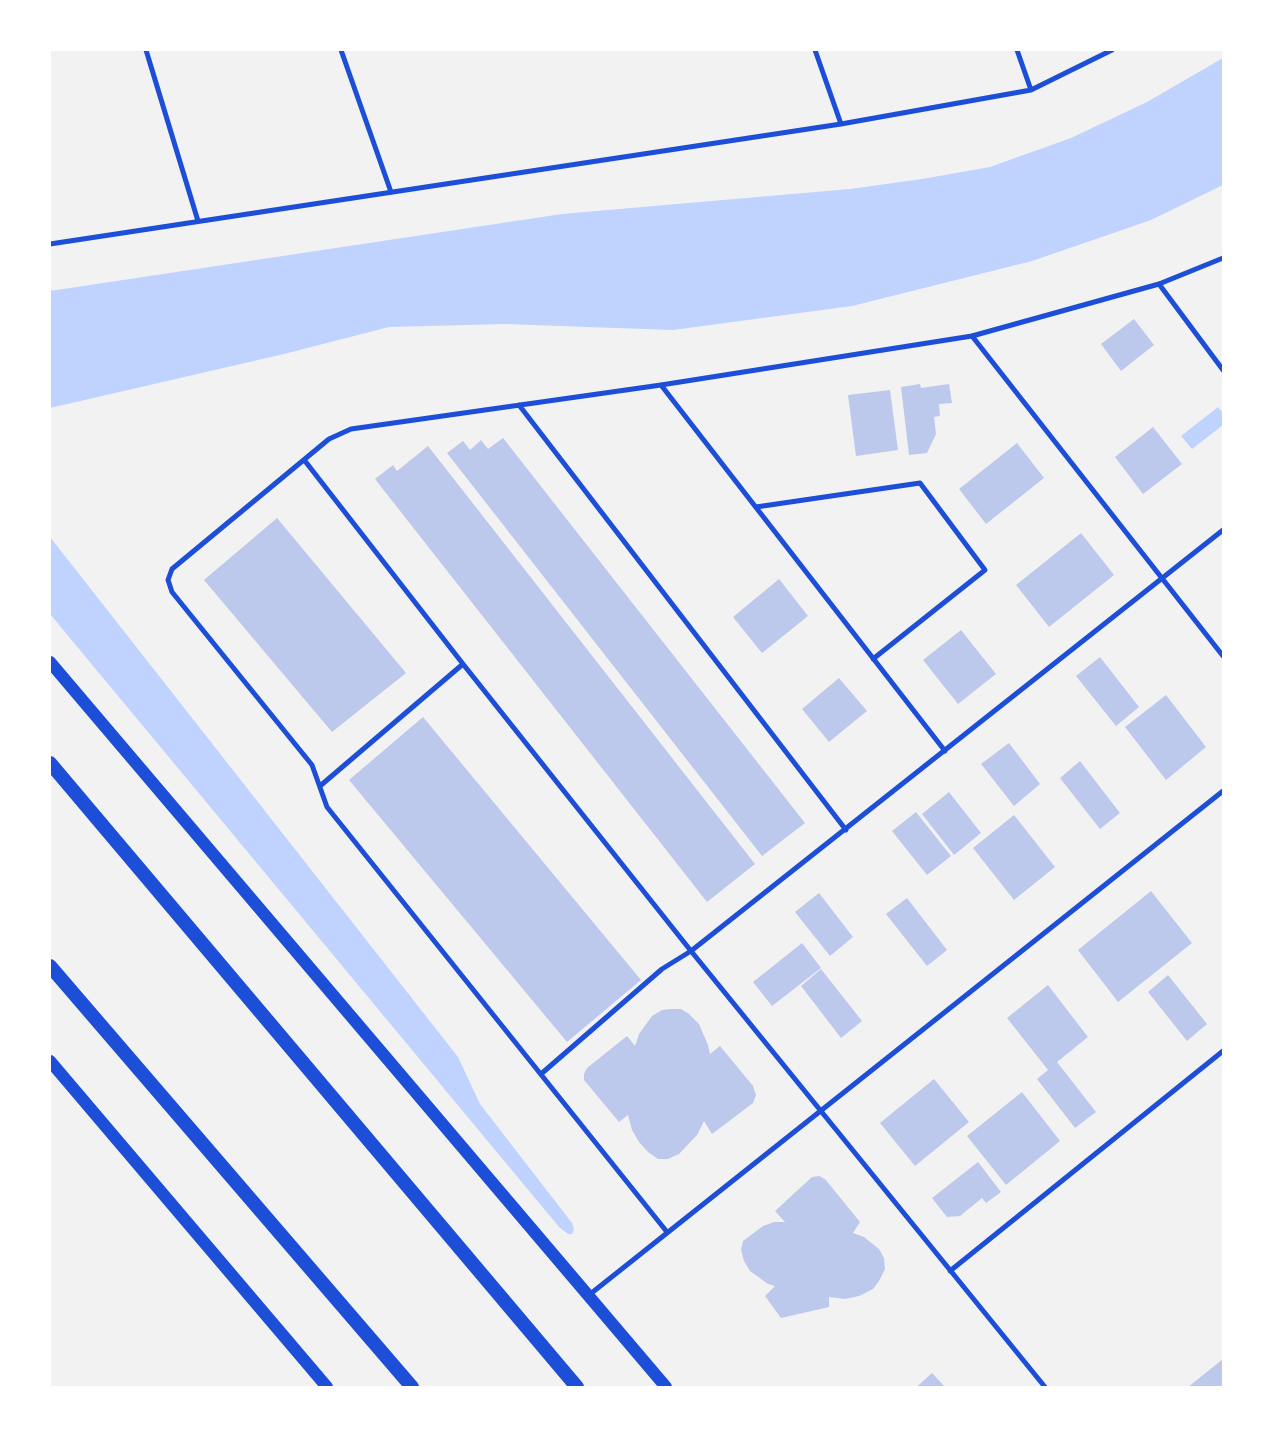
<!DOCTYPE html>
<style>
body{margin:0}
#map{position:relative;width:1273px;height:1437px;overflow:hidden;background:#f2f2f2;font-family:Mulish,sans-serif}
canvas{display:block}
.frame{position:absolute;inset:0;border:51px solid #fff;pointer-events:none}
</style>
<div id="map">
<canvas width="1273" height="1437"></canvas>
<div class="frame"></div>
</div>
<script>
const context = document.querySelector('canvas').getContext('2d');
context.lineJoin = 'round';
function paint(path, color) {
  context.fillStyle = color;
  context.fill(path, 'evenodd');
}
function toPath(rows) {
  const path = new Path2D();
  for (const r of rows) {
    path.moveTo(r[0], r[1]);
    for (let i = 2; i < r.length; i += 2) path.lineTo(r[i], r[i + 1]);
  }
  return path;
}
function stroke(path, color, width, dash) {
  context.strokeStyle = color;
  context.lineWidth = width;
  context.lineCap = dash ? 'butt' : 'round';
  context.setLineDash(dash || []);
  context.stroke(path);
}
paint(toPath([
 [1223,58,1223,185,1151,220,1032,261,852,306,673,330,504,324,389,327,284,354,50,408,50,291,562,214,850,189,922,179,990,167,1071,138,1147,102],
 [1218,407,1223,413,1223,425,1192,449,1181,436],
 [50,537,458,1057,480,1104,572,1223,574,1230,572,1234,568,1234,559,1227,50,614]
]), '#bfd3fe');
paint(toPath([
 [1134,319,1154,345,1121,371,1101,344],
 [920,384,921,388,949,384,952,403,939,404,940,416,934,417,936,434,927,453,909,455,901,387],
 [890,390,898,450,856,456,848,395],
 [1153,427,1182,464,1143,494,1115,457],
 [503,438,805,823,762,856,447,453,463,441,470,450,481,440,488,449],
 [1017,443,1044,478,986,524,959,489],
 [428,446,755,864,707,902,375,479,393,465,397,471],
 [277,518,406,673,332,732,204,580],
 [1081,533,1114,575,1049,627,1016,585],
 [779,579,808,616,762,653,733,617],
 [961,630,996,674,958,704,923,660],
 [1100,657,1139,707,1116,726,1076,676],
 [839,678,867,711,829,742,802,709],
 [1166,695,1206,747,1166,780,1125,727],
 [423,717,641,980,567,1042,349,780],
 [1009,743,1040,784,1014,806,981,764],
 [1080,761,1120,813,1100,829,1060,778],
 [949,792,981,833,954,855,922,814],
 [916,812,951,856,927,875,892,831],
 [1014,815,1055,867,1014,900,973,848],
 [1151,891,1192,943,1118,1002,1078,950],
 [819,893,853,937,830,956,795,912],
 [907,898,947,950,927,966,886,914],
 [802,943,821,968,772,1006,753,982],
 [821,969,862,1021,841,1038,801,986],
 [1168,975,1207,1024,1187,1041,1148,992],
 [1048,985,1088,1037,1057,1062,1096,1112,1075,1128,1037,1079,1048,1070,1007,1018],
 [671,1009,681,1009,689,1014,699,1024,708,1045,710,1054,720,1046,753,1086,756,1095,753,1103,712,1134,704,1121,697,1135,679,1154,668,1159,658,1159,648,1152,639,1142,632,1130,628,1115,619,1122,584,1080,584,1074,587,1068,627,1036,635,1046,639,1034,652,1016,662,1010],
 [934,1079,969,1122,915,1166,880,1123],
 [1022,1092,1060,1141,1006,1185,967,1136],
 [978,1162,1001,1192,986,1203,982,1198,960,1216,947,1217,932,1198],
 [819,1176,825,1179,860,1222,853,1233,864,1237,879,1249,884,1258,885,1269,879,1281,873,1289,859,1296,845,1299,829,1297,829,1307,781,1318,765,1296,775,1286,768,1284,750,1271,744,1261,741,1250,743,1241,763,1226,774,1222,785,1222,775,1211,812,1177],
 [1223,1359,1223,1387,1188,1387],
 [932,1373,945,1387,916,1387,920,1384]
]), '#bdc9ec');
stroke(toPath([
 [146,50,198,221],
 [341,50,391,192],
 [815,50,841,124],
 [1017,50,1031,90],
 [50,244,841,124,1031,90,1112,50],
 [1159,284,1223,370],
 [972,336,1223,656],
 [661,385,945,751],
 [519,405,846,830],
 [305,461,463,664,691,951,1045,1387],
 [756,507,920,483,985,570,873,659],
 [320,786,463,664],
 [541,1074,662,969,691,951,1223,530],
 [667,1232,327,807,312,765,172,592,168,580,172,569,329,439,351,429,661,385,972,336,1159,284,1223,258],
 [950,1271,1223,1051],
 [589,1295,1223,791]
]), '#1d4ed8', 5);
stroke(toPath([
 [50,662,666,1387],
 [50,1061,327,1387]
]), '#1d4ed8', 12);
stroke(toPath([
 [50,763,577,1387],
 [50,966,412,1387]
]), '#1d4ed8', 14);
</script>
